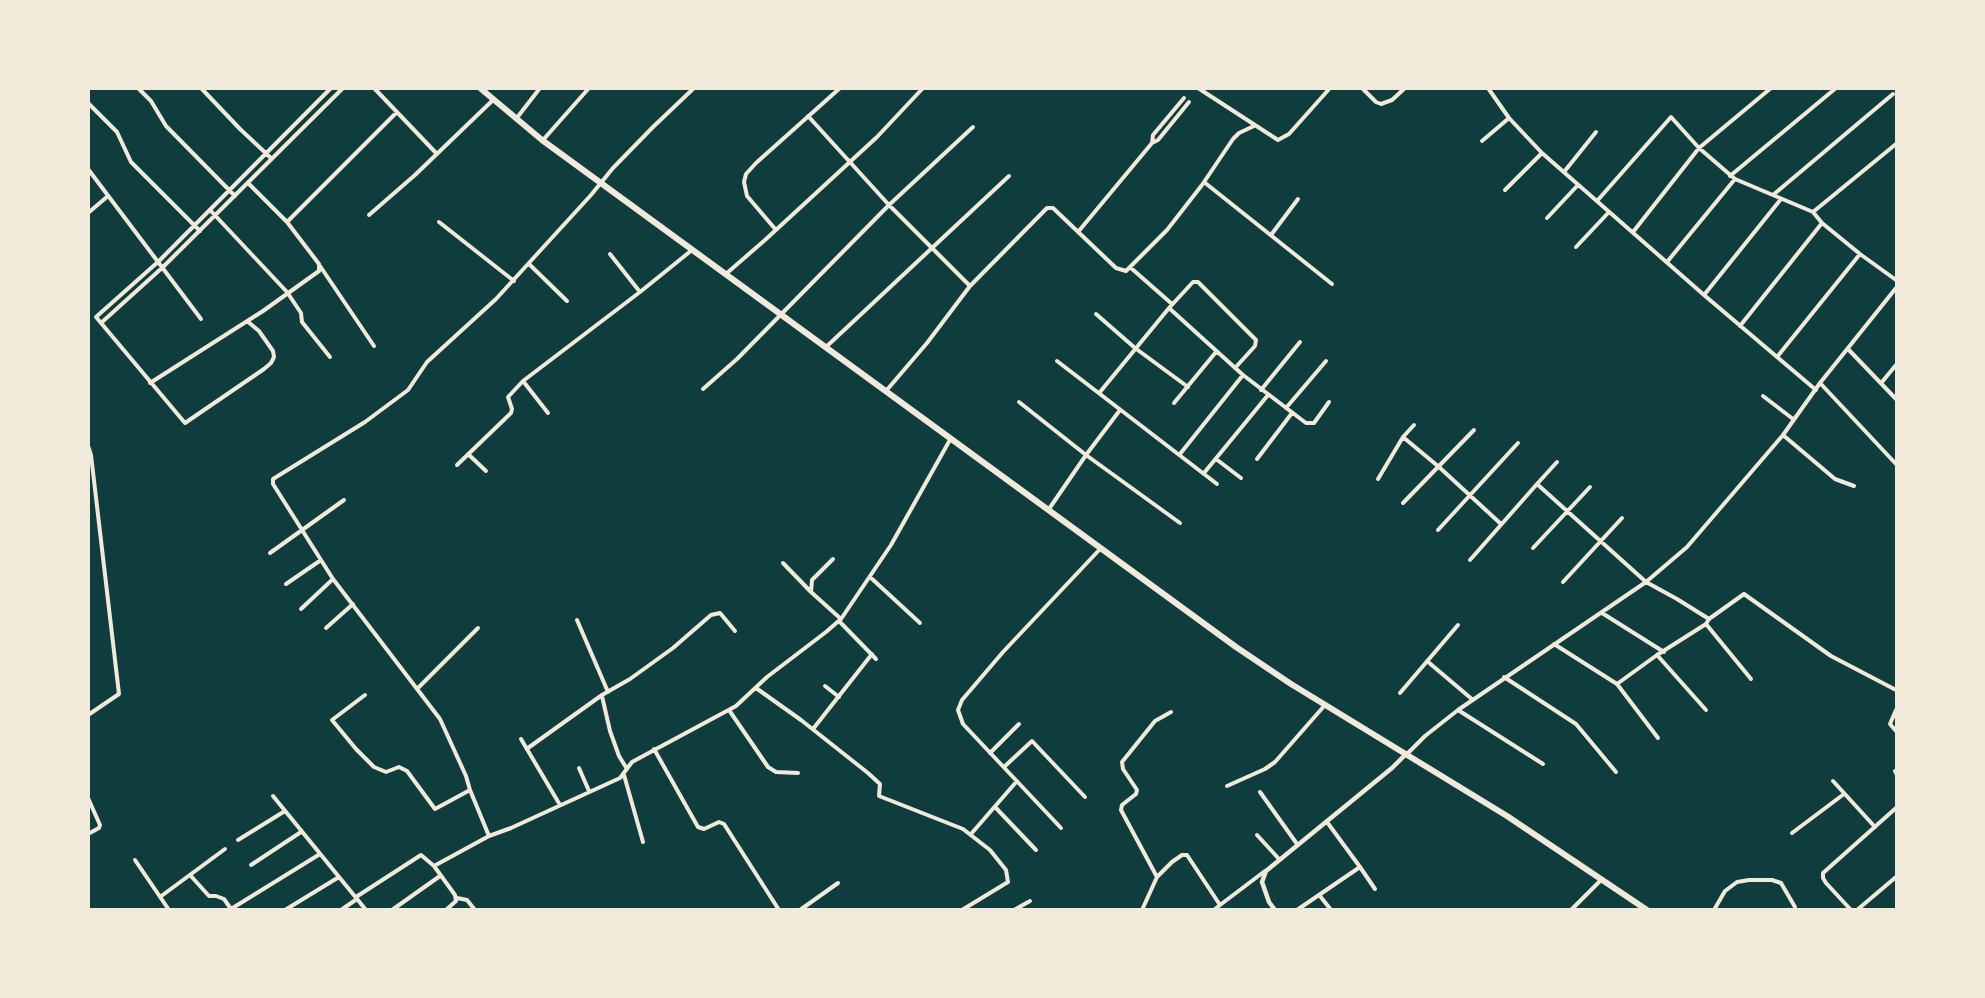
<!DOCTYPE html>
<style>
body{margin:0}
#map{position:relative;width:1985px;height:998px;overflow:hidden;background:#0f3d3e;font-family:"DM Sans",sans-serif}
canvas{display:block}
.frame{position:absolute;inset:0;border:90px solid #f1e9da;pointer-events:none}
</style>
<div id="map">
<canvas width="1985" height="998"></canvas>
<div class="frame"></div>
</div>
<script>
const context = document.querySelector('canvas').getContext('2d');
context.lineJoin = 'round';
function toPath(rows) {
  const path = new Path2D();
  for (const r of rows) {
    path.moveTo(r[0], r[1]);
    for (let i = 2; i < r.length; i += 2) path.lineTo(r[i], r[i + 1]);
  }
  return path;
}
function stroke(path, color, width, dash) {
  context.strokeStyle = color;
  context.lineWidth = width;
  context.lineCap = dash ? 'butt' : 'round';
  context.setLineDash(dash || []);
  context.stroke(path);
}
stroke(toPath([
 [138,88,151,101,166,126,235,196],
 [201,88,240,129,272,159],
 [374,88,437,154],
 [1198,88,1278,140,1289,134,1330,88],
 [1362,88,1376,102,1381,104,1392,100,1405,88],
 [1488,88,1509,118,1542,153,1704,295,1816,390],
 [88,103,117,132,131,162,200,231],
 [808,116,889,205,970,286],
 [516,119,540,88],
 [543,140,589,88],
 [1482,141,1509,118],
 [1152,143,1158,140,1189,102],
 [88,169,201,319],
 [1564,172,1596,132],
 [1730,176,1836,88],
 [1204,182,1332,284],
 [1505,190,1542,153],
 [1773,195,1893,94],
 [1597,201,1671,117,1699,148,1735,179,1813,212,1822,223,1860,254,1896,280],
 [210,210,287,292,301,313,302,322,330,357],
 [1813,212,1896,144],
 [88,213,108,196],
 [369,215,415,175,493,100],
 [1547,218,1578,185],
 [287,222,397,112],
 [439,222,514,281],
 [776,230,747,196,744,182,746,174,756,163,840,88],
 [1078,232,1152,143,1153,135,1184,98],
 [1633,232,1699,148,1771,88],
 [1271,235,1298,199],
 [1576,247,1609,212],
 [610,254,640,292,692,250],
 [1667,262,1735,179],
 [529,264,567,301],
 [320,266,374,346],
 [1131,268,1172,304],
 [727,273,765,240,877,137,923,88],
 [1704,295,1781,199],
 [1169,308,1243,375,1306,423,1314,423,1329,402],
 [1096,314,1135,348,1188,387],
 [247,321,259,331,273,351,274,357,271,363,264,369,185,423,96,317,159,261,331,88],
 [101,323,163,267,343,88],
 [1740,326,1822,223],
 [826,347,1009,176],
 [1848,349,1896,399],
 [1777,357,1860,254],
 [1057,361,1217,484],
 [523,381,548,413],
 [1882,382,1896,365],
 [150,383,263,311,319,271,319,264,287,222,248,183],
 [1820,383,1896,464],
 [703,389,737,359,889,205,973,127],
 [1261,390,1300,342],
 [886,391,927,343,970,286,1047,208,1053,208,1116,268,1126,271,1167,230,1202,185,1233,139,1239,133,1254,126],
 [1100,392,1169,308,1193,282,1198,282,1256,340,1255,346,1235,368],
 [1763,396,1793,419],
 [1019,402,1086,455,1180,523],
 [1174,403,1216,352],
 [1286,408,1326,361],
 [1783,435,1835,479,1854,486],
 [1403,437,1439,467,1501,524],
 [88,446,91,455,119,694,88,715],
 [468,454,486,471],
 [1180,454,1243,375],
 [1216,459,1241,478],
 [1257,459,1292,413],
 [457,465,511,413,512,409,508,397,523,381,640,292],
 [1204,473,1268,395],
 [1378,479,1403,437,1414,425],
 [1537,484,1557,462],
 [1403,503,1474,430],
 [1049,509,1086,455,1120,410],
 [1438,530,1518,443],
 [1533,548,1590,487],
 [270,553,344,500],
 [1470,560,1537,484,1646,582,1677,599,1709,619],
 [783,563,811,592,841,619],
 [870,577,920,623],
 [1563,582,1622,518],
 [286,584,321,560],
 [811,592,812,580,833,559],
 [301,609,333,579],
 [1602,613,1664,652],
 [577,620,608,692],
 [839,621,876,659],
 [1706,624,1751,679],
 [326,628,353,604],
 [1554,644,1617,684,1658,738],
 [1657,655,1706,710],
 [1427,661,1473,700],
 [1504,677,1576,724,1616,772],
 [1617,684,1657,655,1706,624,1709,619,1744,594,1831,656,1896,690],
 [825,686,839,697],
 [418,688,478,628],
 [756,688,801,720,868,773,880,784,879,796,963,829,990,850,1006,870,1008,882,962,910],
 [1400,693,1458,625],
 [365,695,332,720,356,749,374,767,386,772,399,767,407,771,435,809,470,790],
 [602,696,610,731,619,756,627,769],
 [729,710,768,767,776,772,798,773],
 [1458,710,1543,764],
 [1896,710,1890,724,1896,731],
 [813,729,872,654],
 [521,739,560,805],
 [528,748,602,695,630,679,673,648,711,615,720,613,735,631],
 [654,749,698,827,704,829,719,822,724,824,779,910],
 [990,753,1019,724],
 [1407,754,1425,736,1458,710,1646,582,1687,547,1783,435,1820,383,1896,288],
 [1004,767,1032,741,1085,797],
 [579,768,589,791],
 [1895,771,1896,773],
 [624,775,643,842],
 [1833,781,1875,827],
 [1227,786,1265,769,1275,762,1325,705],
 [1260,792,1297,844],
 [273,796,366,910],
 [88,798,100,825,99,828,88,834],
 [995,807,1036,850],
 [1061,828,963,724,958,710,962,700,1003,652,1101,548],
 [1792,833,1844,794],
 [971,834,1017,781],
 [1257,835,1279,859],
 [489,836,470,790,466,776,440,719,333,579,273,484,273,479,365,422,408,390,427,362,496,299,591,195,613,168,653,127,694,88],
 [238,840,285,811],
 [135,860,169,910],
 [251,865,301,832],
 [434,866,489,836,511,828,620,778,632,762,736,706,767,677,826,632,841,619,891,545,951,438],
 [1360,867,1375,889],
 [190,875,209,896,216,896,224,899,231,909],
 [1157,877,1121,810,1122,805,1136,794,1137,790,1123,769,1122,762,1155,721,1171,712],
 [1320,896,1331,910],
 [160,897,225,849],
 [356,897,421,855,434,866,455,895,456,901,446,910],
 [457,898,467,900,475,910],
 [1220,905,1265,871],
 [231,909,320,854],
 [285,910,339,877],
 [341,910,357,899],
 [392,910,440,876],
 [800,910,838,883],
 [1014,910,1030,901],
 [1142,910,1157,877,1172,862,1182,855,1187,855,1220,905,1214,910],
 [1297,910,1360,867,1327,822],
 [1571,910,1602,879],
 [1714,910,1725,891,1737,882,1749,880,1772,880,1781,883,1795,907],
 [1851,910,1826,883,1823,878,1823,873,1896,808],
 [1857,910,1896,877]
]), '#f1e9da', 4);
stroke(toPath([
 [1275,910,1269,902,1262,882,1266,871,1392,768,1406,754]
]), '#f1e9da', 4.5);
stroke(toPath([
 [480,88,542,140,1236,647,1291,684,1507,816,1647,910]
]), '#f1e9da', 6);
</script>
